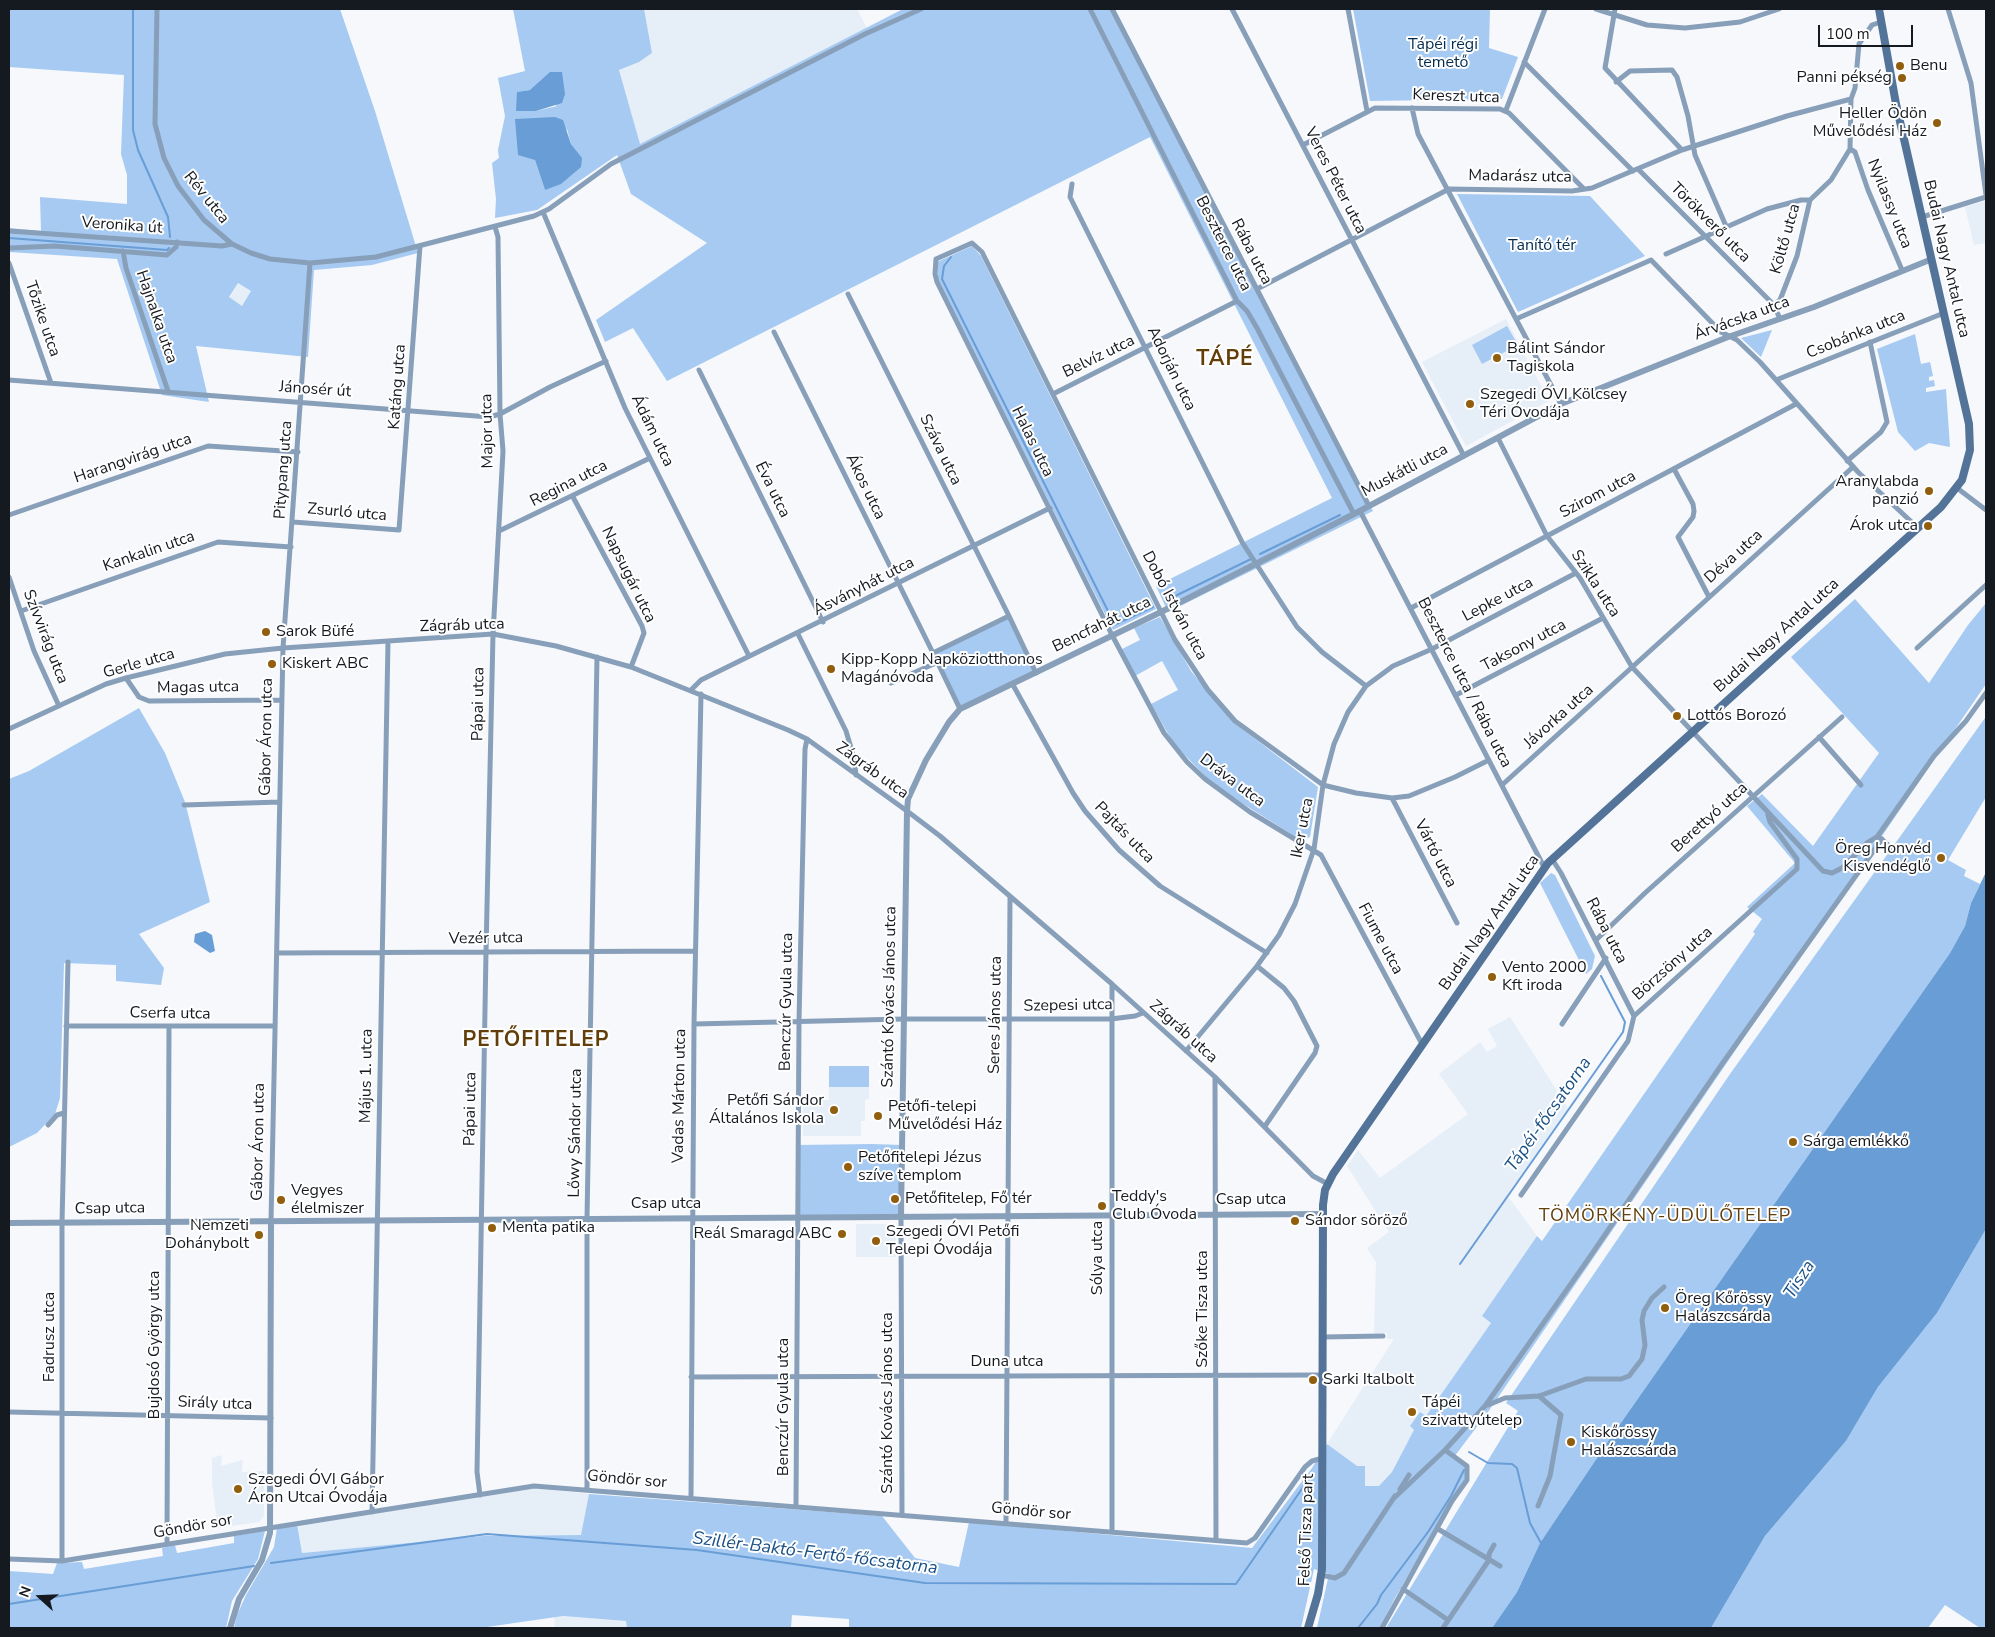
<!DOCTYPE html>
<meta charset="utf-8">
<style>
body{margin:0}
#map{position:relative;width:1995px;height:1637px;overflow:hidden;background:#f6f8fc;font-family:"Nunito Sans",sans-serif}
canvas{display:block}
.frame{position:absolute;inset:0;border:10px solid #151a20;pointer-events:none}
.north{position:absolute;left:15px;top:1572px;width:50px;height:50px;-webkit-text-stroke:4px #fff;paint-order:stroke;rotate:290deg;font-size:14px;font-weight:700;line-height:20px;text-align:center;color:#151a20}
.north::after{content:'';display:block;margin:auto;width:18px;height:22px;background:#151a20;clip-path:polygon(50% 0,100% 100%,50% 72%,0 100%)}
.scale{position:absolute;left:1818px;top:25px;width:95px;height:22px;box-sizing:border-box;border:2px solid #151a20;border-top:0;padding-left:6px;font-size:15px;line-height:18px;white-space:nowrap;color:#151a20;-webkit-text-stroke:4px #fff;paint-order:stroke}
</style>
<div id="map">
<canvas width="1995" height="1637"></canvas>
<div class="frame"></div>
<div class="north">N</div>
<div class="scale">100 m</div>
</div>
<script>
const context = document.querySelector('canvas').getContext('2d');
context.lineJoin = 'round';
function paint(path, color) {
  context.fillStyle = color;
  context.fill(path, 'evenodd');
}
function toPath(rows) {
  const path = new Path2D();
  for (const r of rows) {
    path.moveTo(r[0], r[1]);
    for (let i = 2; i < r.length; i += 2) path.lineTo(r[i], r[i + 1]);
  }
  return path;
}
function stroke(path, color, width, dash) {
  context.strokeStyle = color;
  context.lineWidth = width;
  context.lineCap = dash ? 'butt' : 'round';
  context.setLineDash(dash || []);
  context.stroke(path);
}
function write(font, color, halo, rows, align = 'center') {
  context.font = font + ' "Nunito Sans",sans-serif';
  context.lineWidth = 4;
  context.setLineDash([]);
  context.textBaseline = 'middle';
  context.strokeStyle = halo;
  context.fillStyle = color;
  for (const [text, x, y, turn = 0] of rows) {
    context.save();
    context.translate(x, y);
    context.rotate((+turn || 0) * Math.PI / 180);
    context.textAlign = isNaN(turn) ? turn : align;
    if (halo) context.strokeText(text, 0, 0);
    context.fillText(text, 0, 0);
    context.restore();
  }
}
paint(toPath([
 [644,9,857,9,867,28,640,145,619,70,639,62,652,53],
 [1986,201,1986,243,1974,245,1965,207],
 [238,283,251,291,242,306,229,298],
 [1506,319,1549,401,1466,446,1422,362],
 [1510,1017,1568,1108,1507,1195,1537,1236,1482,1316,1491,1323,1426,1416,1410,1427,1415,1430,1392,1472,1379,1486,1365,1486,1357,1467,1327,1444,1394,1339,1387,1339,1387,1333,1374,1333,1376,1262,1367,1248,1389,1232,1347,1166,1358,1150,1380,1178,1468,1114,1439,1074,1480,1042,1487,1052,1497,1046,1488,1029],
 [829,1066,869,1066,869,1099,865,1100,865,1121,861,1121,861,1136,803,1136,803,1100,829,1100],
 [856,1224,896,1224,896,1257,856,1257],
 [222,1455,221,1466,243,1460,242,1472,264,1471,264,1516,259,1522,218,1528,212,1483,212,1458],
 [535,1488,589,1494,582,1535,483,1536,302,1553,297,1524],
 [563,1616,626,1621,627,1628,555,1628,554,1617]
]), '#e6eef7');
paint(toPath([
 [9,9,340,9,375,111,418,253,372,265,314,270,308,357,196,346,209,402,162,395,117,259,9,252,9,228,41,231,40,197,127,204,127,175,121,154,124,75,9,67],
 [238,283,251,291,242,306,229,297],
 [513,9,644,9,652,53,639,62,619,70,640,144,903,9,1115,9,1373,511,1168,612,1156,586,1332,498,1150,137,667,381,633,328,605,342,596,320,707,243,631,194,617,155,537,210,495,218,496,199,492,163,499,158,498,150,505,116,498,78,525,71],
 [530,90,557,106,536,111,518,92],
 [567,129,571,144,576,151,545,190,535,160],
 [1353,9,1490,9,1489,48,1518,57,1502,99,1370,101],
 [1457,194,1590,196,1645,256,1518,312],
 [972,246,981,256,1156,609,1113,630,938,281,937,262],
 [1507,326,1518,345,1482,364,1472,345],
 [1772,330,1761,357,1741,338],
 [1915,334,1921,364,1930,362,1931,366,1933,376,1929,377,1929,381,1934,380,1935,386,1926,388,1926,392,1946,389,1950,447,1929,443,1915,451,1898,432,1877,349],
 [1855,599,1929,683,1968,625,1986,603,1986,684,1488,1412,1454,1457,1465,1467,1466,1478,1395,1598,1380,1628,1317,1628,1329,1574,1314,1569,1301,1628,849,1628,849,1619,792,1615,791,1628,627,1628,626,1621,563,1616,480,1628,234,1628,237,1615,246,1595,274,1547,277,1528,297,1524,302,1553,483,1536,581,1535,589,1494,882,1516,915,1558,959,1567,969,1522,1252,1548,1312,1468,1327,1444,1357,1466,1365,1466,1365,1486,1379,1486,1392,1472,1414,1430,1410,1426,1420,1412,1426,1416,1491,1323,1482,1316,1537,1236,1542,1241,1755,934,1753,932,1762,919,1747,907,1795,863,1747,806,1762,794,1813,846,1879,753,1791,657],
 [1009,616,1036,673,960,709,933,653],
 [1160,617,1191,671,1233,722,1318,787,1310,837,1305,839,1296,837,1237,800,1209,780,1174,744,1151,704,1178,690,1162,661,1135,676,1122,649,1140,640,1134,628],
 [139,708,165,753,185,802,210,902,139,934,164,968,161,985,116,981,116,965,64,963,60,1098,55,1114,37,1133,9,1147,9,779,29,771],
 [1985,718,1986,797,1948,860,1966,870,1964,876,1980,884,1971,903,1965,926,1950,953,1611,1437,1540,1543,1517,1592,1492,1628,1386,1628,1518,1411,1506,1403,1730,1074],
 [1551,873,1555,875,1595,956,1592,969,1586,974,1540,883],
 [829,1066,869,1066,869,1087,829,1087],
 [872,1144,902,1145,901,1216,796,1217,797,1145],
 [1986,1229,1986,1628,1980,1628,1945,1605,1928,1628,1711,1628,1765,1536,1846,1441,1878,1387,1937,1313],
 [265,1531,258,1559,232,1601,226,1628,9,1628,9,1571,53,1574,57,1563,82,1562,84,1569,163,1556,162,1548,175,1545,177,1553,234,1543,234,1536]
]), '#a6caf2');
paint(toPath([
 [550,72,562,72,565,94,562,103,536,111,516,111,517,92,530,90],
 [555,117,563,120,571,144,582,158,581,167,561,184,545,190,535,160,518,155,515,119],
 [1986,872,1986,1229,1937,1313,1878,1387,1846,1441,1765,1536,1711,1628,1492,1628,1517,1592,1540,1543,1611,1437,1950,953,1965,926,1971,903],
 [205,931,212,935,215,951,210,953,194,942,195,934]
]), '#699dd6');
stroke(toPath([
 [133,9,133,130,138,150,168,217,170,237],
 [9,238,167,250,169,248],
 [951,257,944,266,942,279,1115,625],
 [1260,554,1340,515],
 [1165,601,1251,559],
 [1114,625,1153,607],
 [1460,1264,1623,1032,1625,1022,1601,976],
 [1469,1452,1488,1463,1512,1464,1517,1468,1530,1523,1541,1543],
 [271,1563,487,1534,697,1550,925,1583,1236,1584,1306,1483],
 [9,1604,254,1566],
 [1358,1628,1377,1604,1381,1595,1428,1532,1451,1496,1464,1470]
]), '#699dd6', 2);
stroke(toPath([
 [157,9,155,124,164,158,178,186,204,220,232,244,251,253,270,259,310,263,376,257,534,216,549,209,611,164,865,34,921,9],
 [1090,9,1237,301,1247,311,1257,328,1354,514],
 [1112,9,1369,506],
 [1232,9,1464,456],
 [1348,9,1367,111],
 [1596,9,1647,25,1685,28,1740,22,1779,9],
 [1615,9,1605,68,1682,150],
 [1948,9,1971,83,1986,195],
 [1524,62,1633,171],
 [1616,82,1630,71,1672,70,1677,77,1688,116,1695,155,1726,226],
 [1412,108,1418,134,1561,404],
 [1506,110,1545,9],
 [1303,145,1375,108,1500,109,1509,113,1584,189],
 [1850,149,1855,152,1868,190,1902,270],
 [1638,169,1774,305,1780,319],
 [1072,184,1070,197,1242,542,1297,627,1322,652,1366,686],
 [543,212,625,408,749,656],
 [1922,217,1986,197],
 [9,231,222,246,232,244],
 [9,248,55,246,167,255,176,247,177,242],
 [123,251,126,268,168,391],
 [1666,254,1767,209,1801,200,1810,200],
 [9,263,51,383],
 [1257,289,1449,189,1572,191,1592,188,1682,150,1787,116,1851,99],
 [848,294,1009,616],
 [1774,305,1780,300,1797,256,1810,200,1831,180,1850,149,1851,99,1855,88,1859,44,1872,25,1881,22],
 [1516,319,1651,260,1721,332,1737,340,1760,362,1858,472,1918,528],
 [774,332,933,653],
 [699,370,823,622],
 [9,380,489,417,500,414,550,387,606,361],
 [1776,380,1944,313],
 [1053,394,1237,301],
 [1498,438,1547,536,1580,578,1632,667,1823,871,1832,873,1842,868,1867,843,1877,837,1934,756,1966,721,1986,693],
 [1847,461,1881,432,1887,422,1870,342],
 [1674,469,1693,504,1694,511,1693,517,1678,537,1709,597],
 [1957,488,1986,510],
 [573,497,642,626,644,633,631,667],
 [1360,511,1544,867],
 [9,515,208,446,298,452],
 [293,522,399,530,420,246],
 [499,531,650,458],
 [9,577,34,651,59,706],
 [1411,608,1796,404],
 [21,611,218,542,291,547],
 [798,634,846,731,854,758,856,775],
 [1917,648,1986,585],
 [126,678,139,697,149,701,281,700],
 [891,683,938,662],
 [1013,685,1073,793,1085,811,1119,850,1160,886,1267,953],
 [691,690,701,680,1050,508],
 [1456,695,1603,618],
 [960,709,933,653,1009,616,1036,673],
 [9,729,106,684,126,678,225,654,283,648,493,634,556,646,631,667,788,730,807,739,907,811,940,836,1112,984,1215,1077,1313,1176,1328,1184],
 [1819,737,1861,785],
 [1502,785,1853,467],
 [1392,798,1457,923],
 [184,805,280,802],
 [1880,838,1894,850],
 [1552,859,1561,873,1634,1016],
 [1596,940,1645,893,1842,717],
 [277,953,695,951],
 [1257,966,1284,988,1294,1001,1317,1046,1315,1053,1265,1126],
 [1112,984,1112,1531],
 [694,1024,904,1019,1111,1019,1135,1016,1143,1013],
 [1562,1024,1606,958],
 [66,1026,275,1026],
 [1422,1044,1321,855,1250,812,1205,779,1187,762,1164,733,1112,635,937,282,935,274,936,259,972,243,982,252,1175,640,1208,690,1235,721,1323,785,1356,793,1392,798,1409,796,1455,777,1489,760],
 [1186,1051,1257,966,1279,935,1295,904,1314,849,1323,785,1334,744,1348,712,1366,686,1393,666,1432,649,1576,573],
 [1215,1077,1216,1540],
 [48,1125,57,1115,64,1113],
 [1521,1195,1628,1041,1634,1016,1797,869,1797,859,1770,822,1768,815],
 [901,1216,902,1514],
 [271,1221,283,648,310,263],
 [1323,1337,1383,1336],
 [691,1377,1324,1375],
 [1488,1405,1505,1398,1539,1396,1586,1379,1621,1379,1629,1376,1642,1359,1645,1345,1642,1320,1644,1311,1652,1298,1664,1287],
 [9,1412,271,1418],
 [587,1489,587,1219,597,657],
 [1400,1489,1409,1475],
 [480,1495,477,1472,486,952,493,634,503,451,500,414,498,237,495,227],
 [691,1498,694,1024,701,694],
 [1393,1499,1445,1450,1485,1406,1587,1261,1722,1064,1882,839],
 [796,1506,799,1021,805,749,807,739],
 [1538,1506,1550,1476,1561,1415,1539,1396],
 [372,1512,388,641],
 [1006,1523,1010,897],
 [1438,1529,1500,1566],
 [167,1544,169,1026],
 [9,1559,62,1561,534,1486,1247,1543,1255,1538,1305,1467,1312,1461,1323,1458],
 [62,1561,62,1223,68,962],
 [1321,1575,1335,1578,1344,1573,1395,1496],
 [1403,1589,1448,1620],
 [1382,1628,1452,1501,1467,1480,1467,1466,1445,1450],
 [1443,1628,1489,1560,1489,1554,1494,1545]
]), '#889fb9', 5);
stroke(toPath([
 [901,1216,907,811,908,799,926,760,949,722,960,709,1161,612,1354,514,1561,404,1728,337,1814,307,1932,259],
 [9,1223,1322,1214],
 [230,1628,239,1599,262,1560,270,1533,271,1221]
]), '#889fb9', 6);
stroke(toPath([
 [1308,1628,1318,1594,1322,1569,1323,1205,1325,1190,1333,1174,1548,863,1941,507,1962,480,1970,450,1969,424,1896,104,1879,9]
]), '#537498', 8);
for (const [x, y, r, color] of [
 [1900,66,5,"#905e0d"],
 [1902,78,5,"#905e0d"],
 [1937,123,5,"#905e0d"],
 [1497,358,5,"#905e0d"],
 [1470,404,5,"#905e0d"],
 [1929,491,5,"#905e0d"],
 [1928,526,5,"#905e0d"],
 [266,632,5,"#905e0d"],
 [272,664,5,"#905e0d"],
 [831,669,5,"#905e0d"],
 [1677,716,5,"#905e0d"],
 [1941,858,5,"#905e0d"],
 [1492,977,5,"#905e0d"],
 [834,1110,5,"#905e0d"],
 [878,1116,5,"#905e0d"],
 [1793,1142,5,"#905e0d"],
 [848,1167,5,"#905e0d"],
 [895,1199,5,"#905e0d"],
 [281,1200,5,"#905e0d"],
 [1102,1206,5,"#905e0d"],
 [1295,1221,5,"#905e0d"],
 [492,1228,5,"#905e0d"],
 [842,1234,5,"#905e0d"],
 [259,1235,5,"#905e0d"],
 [876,1241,5,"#905e0d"],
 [1665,1308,5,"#905e0d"],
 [1313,1380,5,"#905e0d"],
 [1412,1412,5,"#905e0d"],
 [1571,1442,5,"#905e0d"],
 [238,1489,5,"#905e0d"]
]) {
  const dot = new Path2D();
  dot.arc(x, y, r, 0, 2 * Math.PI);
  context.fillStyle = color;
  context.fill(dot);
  stroke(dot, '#fff', 2);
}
write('16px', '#042b4f', '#fff', [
 ["Tápéi régi",1443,45],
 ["temető",1443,63],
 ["Tanító tér",1542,246]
]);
write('16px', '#151a20', '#fff', [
 ["Benu",1910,66],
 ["Panni pékség",1892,78,"right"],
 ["Heller Ödön",1927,114,"right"],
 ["Művelődési Ház",1927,132,"right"],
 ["Bálint Sándor",1507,349],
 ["Tagiskola",1507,367],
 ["Szegedi ÓVI Kölcsey",1480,395],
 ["Téri Óvodája",1480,413],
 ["Aranylabda",1919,482,"right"],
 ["panzió",1919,500,"right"],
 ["Árok utca",1918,526,"right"],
 ["Sarok Büfé",276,632],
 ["Kipp-Kopp Napköziotthonos",841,660],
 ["Magánóvoda",841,678],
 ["Kiskert ABC",282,664],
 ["Lottós Borozó",1687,716],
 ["Öreg Honvéd",1931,849,"right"],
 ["Kisvendéglő",1931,867,"right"],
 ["Vento 2000",1502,968],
 ["Kft iroda",1502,986],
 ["Petőfi Sándor",824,1101,"right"],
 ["Általános Iskola",824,1119,"right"],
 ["Petőfi-telepi",888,1107],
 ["Művelődési Ház",888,1125],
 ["Sárga emlékkő",1803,1142],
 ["Petőfitelepi Jézus",858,1158],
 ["szíve templom",858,1176],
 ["Vegyes",291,1191],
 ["élelmiszer",291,1209],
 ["Teddy's",1112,1197],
 ["Club Óvoda",1112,1215],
 ["Petőfitelep, Fő tér",905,1199],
 ["Sándor söröző",1305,1221],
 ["Nemzeti",249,1226,"right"],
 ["Dohánybolt",249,1244,"right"],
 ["Menta patika",502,1228],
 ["Szegedi ÓVI Petőfi",886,1232],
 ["Telepi Óvodája",886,1250],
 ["Reál Smaragd ABC",832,1234,"right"],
 ["Öreg Kőrössy",1675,1299],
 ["Halászcsárda",1675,1317],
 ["Sarki Italbolt",1323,1380],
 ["Tápéi",1422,1403],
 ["szivattyútelep",1422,1421],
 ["Kiskőrössy",1581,1433],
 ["Halászcsárda",1581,1451],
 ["Szegedi ÓVI Gábor",248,1480],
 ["Áron Utcai Óvodája",248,1498]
], 'left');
write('16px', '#151a20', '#fff', [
 ["Kereszt utca",1456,97,2],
 ["Madarász utca",1520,177,1],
 ["Veres Péter utca",1335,181,63],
 ["Rév utca",206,198,51],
 ["Nyilassy utca",1889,204,68],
 ["Törökverő utca",1710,223,45],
 ["Veronika út",122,226,4],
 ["Költő utca",1786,239,-74],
 ["Beszterce utca",1223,244,63],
 ["Rába utca",1251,252,63],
 ["Budai Nagy Antal utca",1946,259,77],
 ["Hajnalka utca",156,317,71],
 ["Tőzike utca",42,319,71],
 ["Árvácska utca",1742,319,-20],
 ["Csobánka utca",1856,335,-22],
 ["Belvíz utca",1099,357,-26],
 ["Adorján utca",1171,369,64],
 ["Katáng utca",398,387,-86],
 ["Jánosér út",315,390,4],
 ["Major utca",488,431,-91],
 ["Ádám utca",652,431,64],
 ["Halas utca",1032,442,64],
 ["Száva utca",940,450,64],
 ["Harangvirág utca",133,459,-19],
 ["Pitypang utca",284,470,-86],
 ["Muskátli utca",1405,471,-28],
 ["Regina utca",569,484,-27],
 ["Ákos utca",865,487,64],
 ["Éva utca",772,490,64],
 ["Szirom utca",1598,495,-28],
 ["Zsurló utca",347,513,5],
 ["Kankalin utca",149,552,-19],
 ["Déva utca",1734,557,-42],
 ["Napsugár utca",628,575,64],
 ["Szikla utca",1595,584,57],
 ["Ásványhát utca",864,587,-27],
 ["Lepke utca",1498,600,-28],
 ["Dobó István utca",1174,606,62],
 ["Bencfahát utca",1102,625,-26],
 ["Zágráb utca",462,626,-2],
 ["Budai Nagy Antal utca",1777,636,-42],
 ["Szívvirág utca",45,637,69],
 ["Taksony utca",1524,646,-28],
 ["Gerle utca",139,664,-16],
 ["Beszterce utca / Rába utca",1464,683,63],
 ["Magas utca",198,688,-1],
 ["Pápai utca",479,704,-89],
 ["Jávorka utca",1559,717,-42],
 ["Gábor Áron utca",267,737,-89],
 ["Zágráb utca",872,771,36],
 ["Dráva utca",1232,781,37],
 ["Berettyó utca",1710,818,-42],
 ["Iker utca",1303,828,-79],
 ["Pajtás utca",1124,833,46],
 ["Vártó utca",1435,854,63],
 ["Budai Nagy Antal utca",1490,923,-55],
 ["Rába utca",1606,931,63],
 ["Vezér utca",486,939,-1],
 ["Fiume utca",1380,939,62],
 ["Börzsöny utca",1673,964,-42],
 ["Szántó Kovács János utca",890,997,-89],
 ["Benczúr Gyula utca",787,1002,-89],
 ["Szepesi utca",1068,1006,-1],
 ["Cserfa utca",170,1014,1],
 ["Seres János utca",996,1015,-89],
 ["Zágráb utca",1183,1032,42],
 ["Május 1. utca",367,1076,-89],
 ["Vadas Márton utca",680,1096,-89],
 ["Pápai utca",471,1109,-89],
 ["Lőwy Sándor utca",576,1133,-89],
 ["Gábor Áron utca",259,1142,-89],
 ["Csap utca",1251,1200],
 ["Csap utca",666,1204],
 ["Csap utca",110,1209,-1],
 ["Sólya utca",1098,1258,-90],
 ["Szőke Tisza utca",1203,1309,-90],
 ["Fadrusz utca",50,1337,-90],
 ["Bujdosó György utca",155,1345,-90],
 ["Duna utca",1007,1362],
 ["Szántó Kovács János utca",888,1403,-90],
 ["Sirály utca",215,1404,2],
 ["Benczúr Gyula utca",784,1407,-90],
 ["Göndör sor",627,1480,5],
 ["Göndör sor",1031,1512,5],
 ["Göndör sor",193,1527,-10],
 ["Felső Tisza part",1307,1530,-88]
]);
write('italic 18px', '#195085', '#fff', [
 ["Tápéi-főcsatorna",1549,1115,-55],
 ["Tisza",1800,1280,-57],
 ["Szillér-Baktó-Fertő-főcsatorna",815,1554,7]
]);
context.letterSpacing = '1px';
write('18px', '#623f0a', '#fff', [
 ["TÖMÖRKÉNY-ÜDÜLŐTELEP",1665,1217]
]);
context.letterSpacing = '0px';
context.letterSpacing = '1px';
write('bold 21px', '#623f0a', '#fff', [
 ["TÁPÉ",1225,360],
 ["PETŐFITELEP",536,1041]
]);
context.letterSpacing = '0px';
</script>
